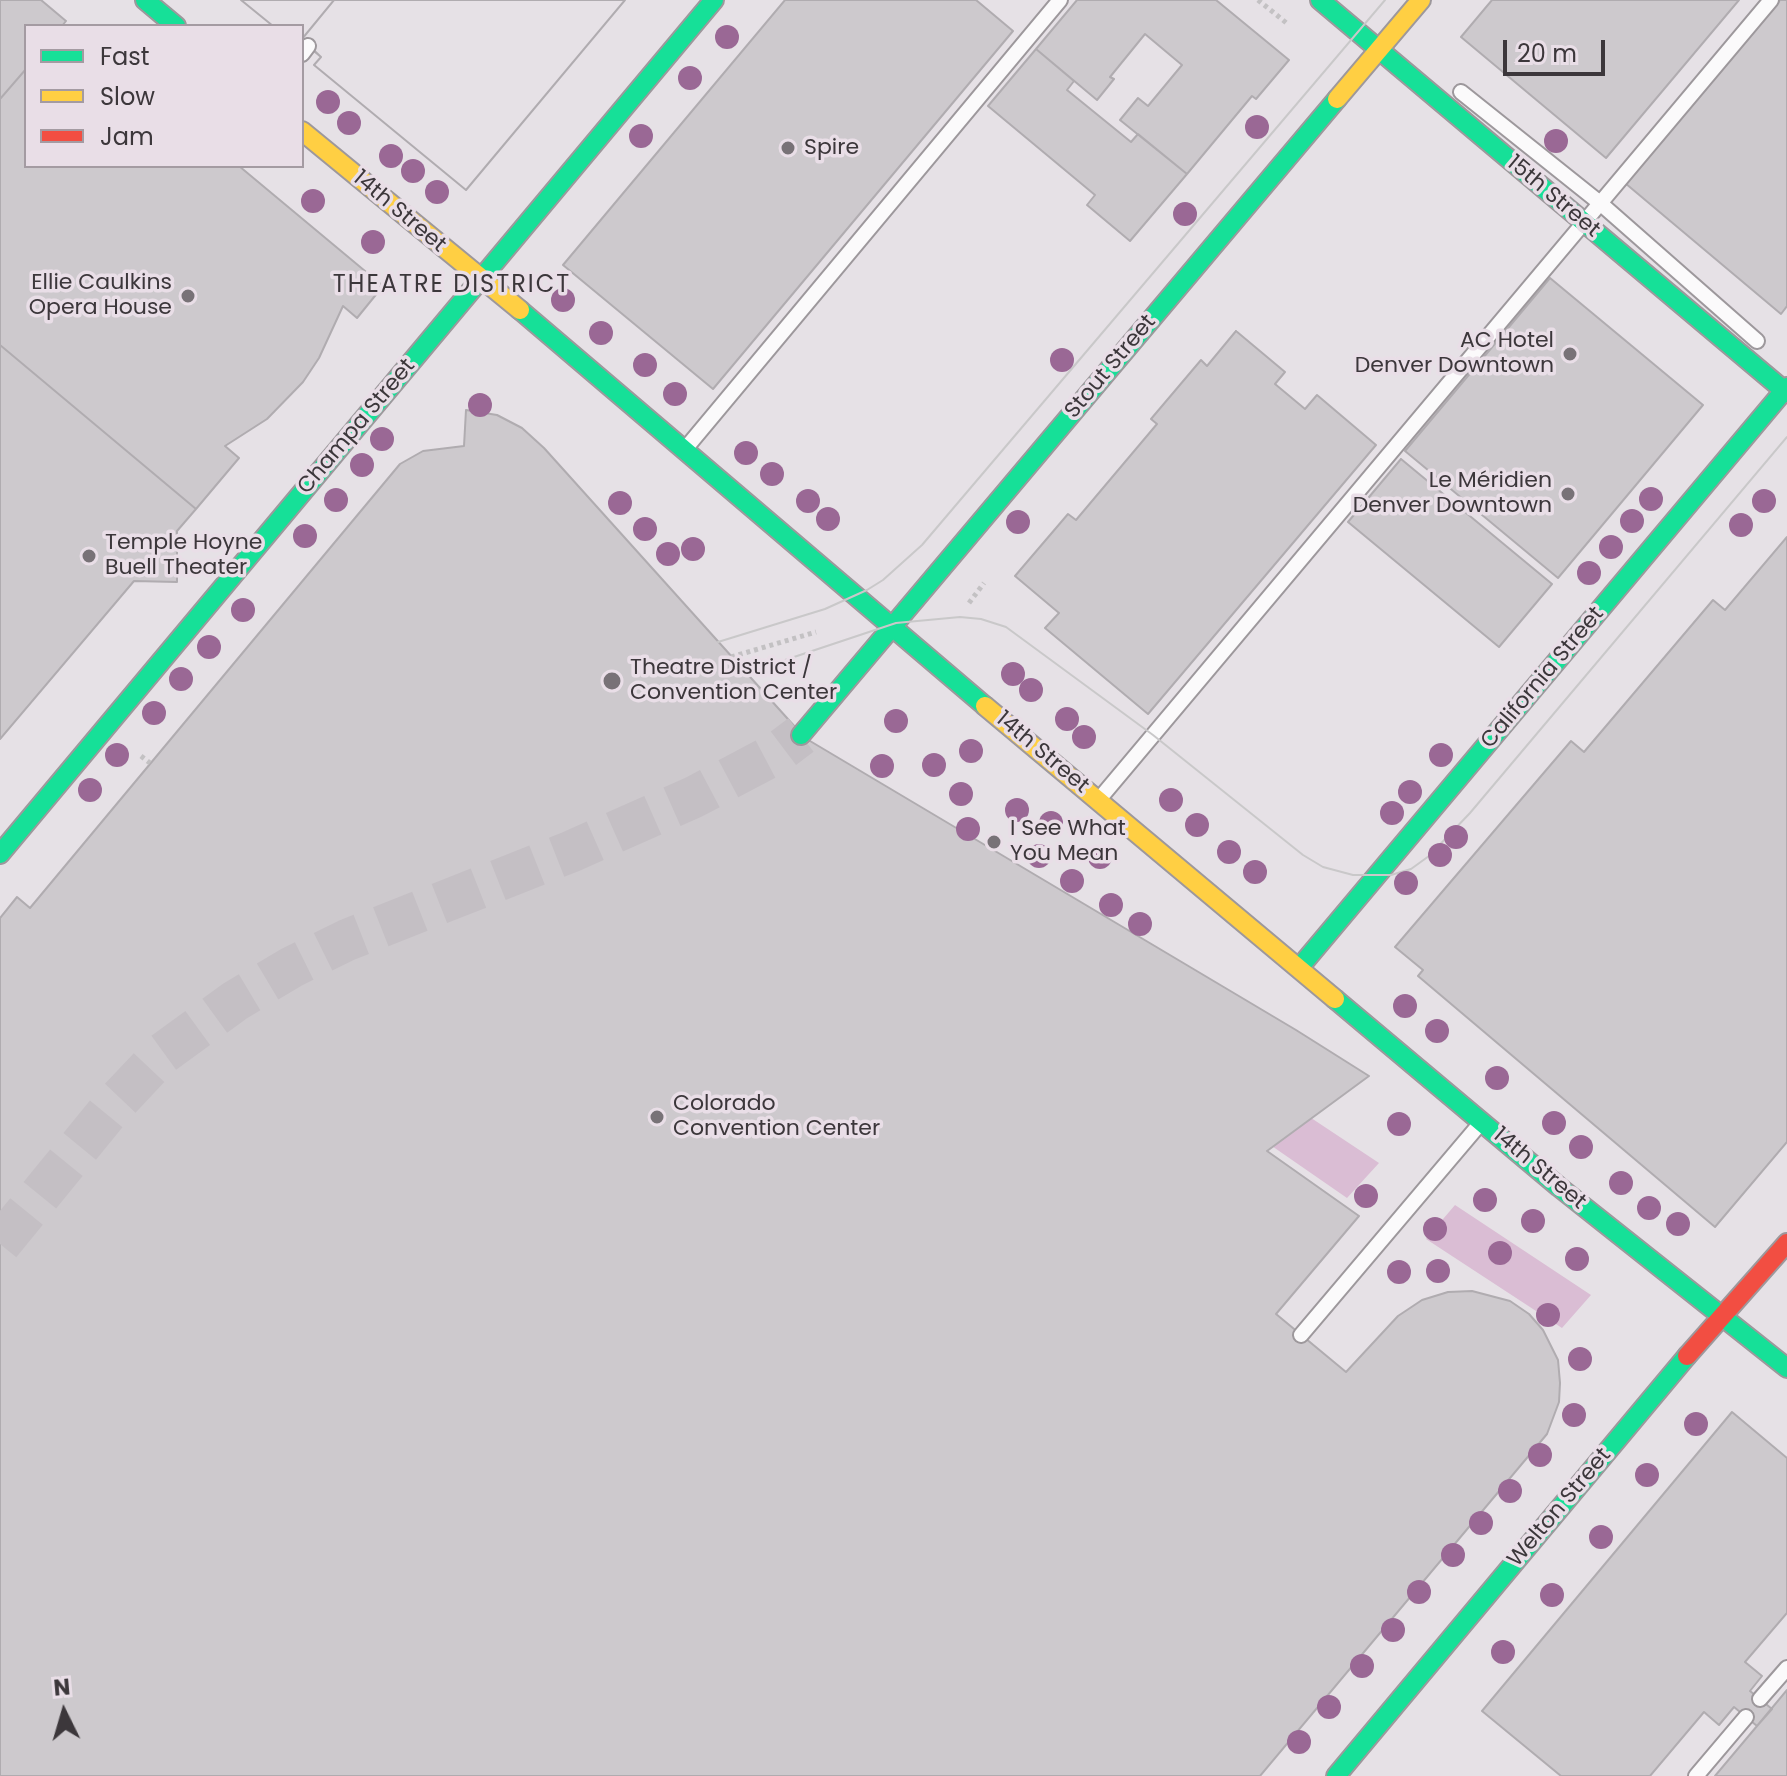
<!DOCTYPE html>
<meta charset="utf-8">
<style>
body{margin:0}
#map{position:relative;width:1787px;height:1776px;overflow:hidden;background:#e6e1e6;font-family:Poppins,sans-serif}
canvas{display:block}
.legend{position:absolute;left:24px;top:24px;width:280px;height:144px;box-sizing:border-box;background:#e9dee7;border:2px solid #a49ba2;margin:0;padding:10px 14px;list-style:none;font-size:24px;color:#3c373b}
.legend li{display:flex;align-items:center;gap:16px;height:40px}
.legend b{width:40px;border:2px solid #a49ba2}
.north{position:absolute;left:24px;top:1672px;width:80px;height:80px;-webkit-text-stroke:6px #e9dee7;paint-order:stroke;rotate:355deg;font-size:22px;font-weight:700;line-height:32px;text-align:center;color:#3c373b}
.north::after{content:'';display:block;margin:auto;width:28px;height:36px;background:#3c373b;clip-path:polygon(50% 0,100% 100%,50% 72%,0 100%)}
.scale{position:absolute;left:1503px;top:40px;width:102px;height:36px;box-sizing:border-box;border:4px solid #3c373b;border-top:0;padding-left:10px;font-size:24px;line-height:28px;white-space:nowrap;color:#3c373b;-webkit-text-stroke:6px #e9dee7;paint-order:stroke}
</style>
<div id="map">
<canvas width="1787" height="1776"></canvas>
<ul class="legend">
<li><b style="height:10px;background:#16e098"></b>Fast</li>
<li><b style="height:10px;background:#ffcf43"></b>Slow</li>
<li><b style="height:10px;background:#f24e42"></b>Jam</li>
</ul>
<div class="north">N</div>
<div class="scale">20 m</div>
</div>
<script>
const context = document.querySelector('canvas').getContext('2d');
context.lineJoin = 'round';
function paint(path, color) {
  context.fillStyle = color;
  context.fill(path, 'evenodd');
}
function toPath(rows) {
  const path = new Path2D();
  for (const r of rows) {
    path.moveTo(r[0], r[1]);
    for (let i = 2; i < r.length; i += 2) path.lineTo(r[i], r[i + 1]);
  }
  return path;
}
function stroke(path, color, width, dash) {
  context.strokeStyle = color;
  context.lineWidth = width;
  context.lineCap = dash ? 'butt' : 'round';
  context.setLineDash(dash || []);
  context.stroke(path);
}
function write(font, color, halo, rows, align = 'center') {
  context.font = font + ' Poppins,sans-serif';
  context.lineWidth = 7;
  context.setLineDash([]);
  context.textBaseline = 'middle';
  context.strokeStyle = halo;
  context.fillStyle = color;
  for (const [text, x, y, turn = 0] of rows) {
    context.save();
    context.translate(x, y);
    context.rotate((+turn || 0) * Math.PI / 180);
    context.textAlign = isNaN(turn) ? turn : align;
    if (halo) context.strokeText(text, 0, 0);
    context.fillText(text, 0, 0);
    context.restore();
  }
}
paint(toPath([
 [1275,1094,1379,1163,1347,1198,1243,1126],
 [1455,1205,1591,1295,1562,1328,1426,1239]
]), '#dabdd4');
const building = toPath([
 [0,0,41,0,66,21,62,26,26,26,26,69,0,99,0,0],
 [241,0,625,0,466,190,314,65,321,57,302,41,302,26,273,26,241,0],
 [241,0,334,0,302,39,302,26,273,26,241,0],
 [334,0,625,0,466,190,314,65,321,57,302,39,334,0],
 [785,0,976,0,1013,31,713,389,563,265,785,0],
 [1077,0,1216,0,1289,60,1256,99,1252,96,1187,174,1120,120,1138,98,1148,106,1182,65,1145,34,1110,77,1114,79,1097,100,1036,49,1077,0],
 [1492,0,1739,0,1606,158,1461,37,1492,0],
 [1780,0,1787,0,1787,306,1781,314,1625,183,1780,0],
 [1036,49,1074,81,1067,90,1131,142,1138,134,1187,174,1130,241,1087,205,1095,195,988,106,1036,49],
 [26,69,26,166,239,166,383,286,357,318,343,306,319,358,303,382,267,419,225,446,239,458,196,509,0,345,0,99,26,69],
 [1550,278,1703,405,1558,578,1405,451,1550,278],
 [1236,331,1285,372,1275,384,1305,409,1317,395,1376,445,1148,714,1045,628,1059,613,1015,576,1068,514,1076,520,1157,424,1151,419,1201,360,1207,366,1236,331],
 [0,345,196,509,177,531,177,582,134,581,0,739,0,345],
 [466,410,497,415,522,428,544,448,805,738,1296,1030,1369,1076,1267,1151,1359,1216,1276,1314,1346,1372,1398,1316,1422,1300,1448,1292,1472,1291,1510,1301,1529,1314,1543,1330,1558,1360,1560,1383,1559,1402,1547,1434,1260,1776,0,1776,0,918,17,897,30,908,400,464,423,451,464,446,466,410],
 [1401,459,1552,584,1499,647,1348,522,1401,459],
 [1787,537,1787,1142,1715,1227,1418,976,1423,970,1395,947,1571,741,1584,752,1713,600,1725,610,1787,537],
 [1732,1412,1787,1458,1787,1613,1745,1662,1762,1676,1750,1691,1772,1709,1757,1726,1734,1707,1719,1725,1704,1712,1650,1776,1561,1776,1482,1711,1732,1412],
 [1787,1690,1787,1776,1715,1776,1757,1726,1787,1690]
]);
paint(building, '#cdc9cd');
stroke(building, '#b0acb0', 2);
stroke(toPath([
 [0,1244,111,1108,162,1054,235,1001,292,967,347,940,570,852,694,797,777,753,801,735]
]), '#c4bfc4', 42, [42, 21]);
const lane = toPath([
 [302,54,308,46],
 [1461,92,1600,203,1757,341],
 [686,448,1060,0],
 [1101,797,1771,0],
 [1301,1335,1479,1125],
 [1760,1699,1787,1668],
 [1696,1776,1746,1717]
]);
const fast = toPath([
 [145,0,176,26],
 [1320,0,1787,393],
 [520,310,985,706],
 [801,735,1337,99],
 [0,854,714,0],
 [1299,968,1787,387],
 [1335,999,1559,1187,1787,1368],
 [1336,1776,1687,1356]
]);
const slow = toPath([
 [1337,99,1421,0],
 [302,131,520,310],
 [985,706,1335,999]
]);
const jam = toPath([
 [1687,1356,1787,1243]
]);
stroke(lane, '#9d989c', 18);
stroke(fast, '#9d989c', 22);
stroke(slow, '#9d989c', 22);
stroke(jam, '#9d989c', 22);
stroke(toPath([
 [1258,0,1289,25],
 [969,603,984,583],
 [731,657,816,632],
 [141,756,150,763]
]), '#c3c1c3', 5, [4, 4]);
stroke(lane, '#fbfafb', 14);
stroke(fast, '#16e098', 18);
stroke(slow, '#ffcf43', 18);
stroke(jam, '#f24e42', 18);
stroke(toPath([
 [718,642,825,609,867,590,883,580,922,545,1385,0],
 [746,673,896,623,960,617,981,619,1006,627,1153,735,1303,855,1323,867,1353,875,1391,875,1411,869,1429,856,1470,813,1787,437]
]), '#c9c8c9', 2);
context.fillStyle = '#9a6895';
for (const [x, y] of [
 [727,37],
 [690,78],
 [328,102],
 [349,123],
 [1257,127],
 [641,136],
 [1556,141],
 [391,156],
 [413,171],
 [437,192],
 [313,201],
 [1185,214],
 [373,242],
 [563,300],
 [601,333],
 [1062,360],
 [645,365],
 [675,394],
 [480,405],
 [382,439],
 [746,453],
 [362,465],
 [772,474],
 [1651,499],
 [336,500],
 [808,501],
 [1764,501],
 [620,503],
 [828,519],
 [1632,521],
 [1018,522],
 [1741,525],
 [645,529],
 [305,536],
 [1611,547],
 [693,549],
 [668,554],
 [1589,573],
 [243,610],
 [209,647],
 [1013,674],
 [181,679],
 [1031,690],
 [154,713],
 [1067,719],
 [896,721],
 [1084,737],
 [971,751],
 [117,755],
 [1441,755],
 [934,765],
 [882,766],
 [90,790],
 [1410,792],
 [961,794],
 [1171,800],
 [1017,810],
 [1392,813],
 [1051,823],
 [1197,825],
 [968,829],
 [1456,837],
 [1229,852],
 [1440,855],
 [1039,856],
 [1100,857],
 [1255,872],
 [1072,881],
 [1406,883],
 [1111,905],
 [1140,924],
 [1405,1006],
 [1437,1031],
 [1497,1078],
 [1554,1123],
 [1399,1124],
 [1581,1147],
 [1621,1183],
 [1366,1196],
 [1485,1200],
 [1649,1208],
 [1533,1221],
 [1678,1224],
 [1435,1229],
 [1500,1253],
 [1577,1259],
 [1438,1271],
 [1399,1272],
 [1548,1315],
 [1580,1359],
 [1574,1415],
 [1696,1424],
 [1540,1455],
 [1647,1475],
 [1510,1491],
 [1481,1523],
 [1601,1537],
 [1453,1555],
 [1419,1592],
 [1552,1595],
 [1393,1630],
 [1503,1652],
 [1362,1666],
 [1329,1707],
 [1299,1742]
]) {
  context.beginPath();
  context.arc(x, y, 12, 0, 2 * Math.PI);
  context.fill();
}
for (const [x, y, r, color] of [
 [788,148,8,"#787277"],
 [188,296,8,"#787277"],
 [1570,354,8,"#787277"],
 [1568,494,8,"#787277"],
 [89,556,8,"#787277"],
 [612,681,10,"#787277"],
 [994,842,8,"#787277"],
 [657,1117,8,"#787277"]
]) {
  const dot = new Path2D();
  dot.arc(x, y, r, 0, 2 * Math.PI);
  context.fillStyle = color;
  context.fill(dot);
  stroke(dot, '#e9dee7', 3);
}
write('22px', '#3c373b', '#e9dee7', [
 ["Spire",804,148],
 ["Ellie Caulkins",172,283,"right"],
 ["Opera House",172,308,"right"],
 ["AC Hotel",1554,341,"right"],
 ["Denver Downtown",1554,366,"right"],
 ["Le Méridien",1552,481,"right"],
 ["Denver Downtown",1552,506,"right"],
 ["Temple Hoyne",105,543],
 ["Buell Theater",105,568],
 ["Theatre District /",630,668],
 ["Convention Center",630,693],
 ["I See What",1010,829],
 ["You Mean",1010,854],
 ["Colorado",673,1104],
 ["Convention Center",673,1129]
], 'left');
write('22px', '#3c373b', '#e9dee7', [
 ["15th Street",1553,197,40],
 ["14th Street",399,212,40],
 ["Stout Street",1111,367,-50],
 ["Champa Street",357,427,-50],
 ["California Street",1543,678,-50],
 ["14th Street",1042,753,40],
 ["14th Street",1539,1169,40],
 ["Welton Street",1560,1508,-50]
]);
context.letterSpacing = '2px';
write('24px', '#3c373b', '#e9dee7', [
 ["THEATRE DISTRICT",452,286]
]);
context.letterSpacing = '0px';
</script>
